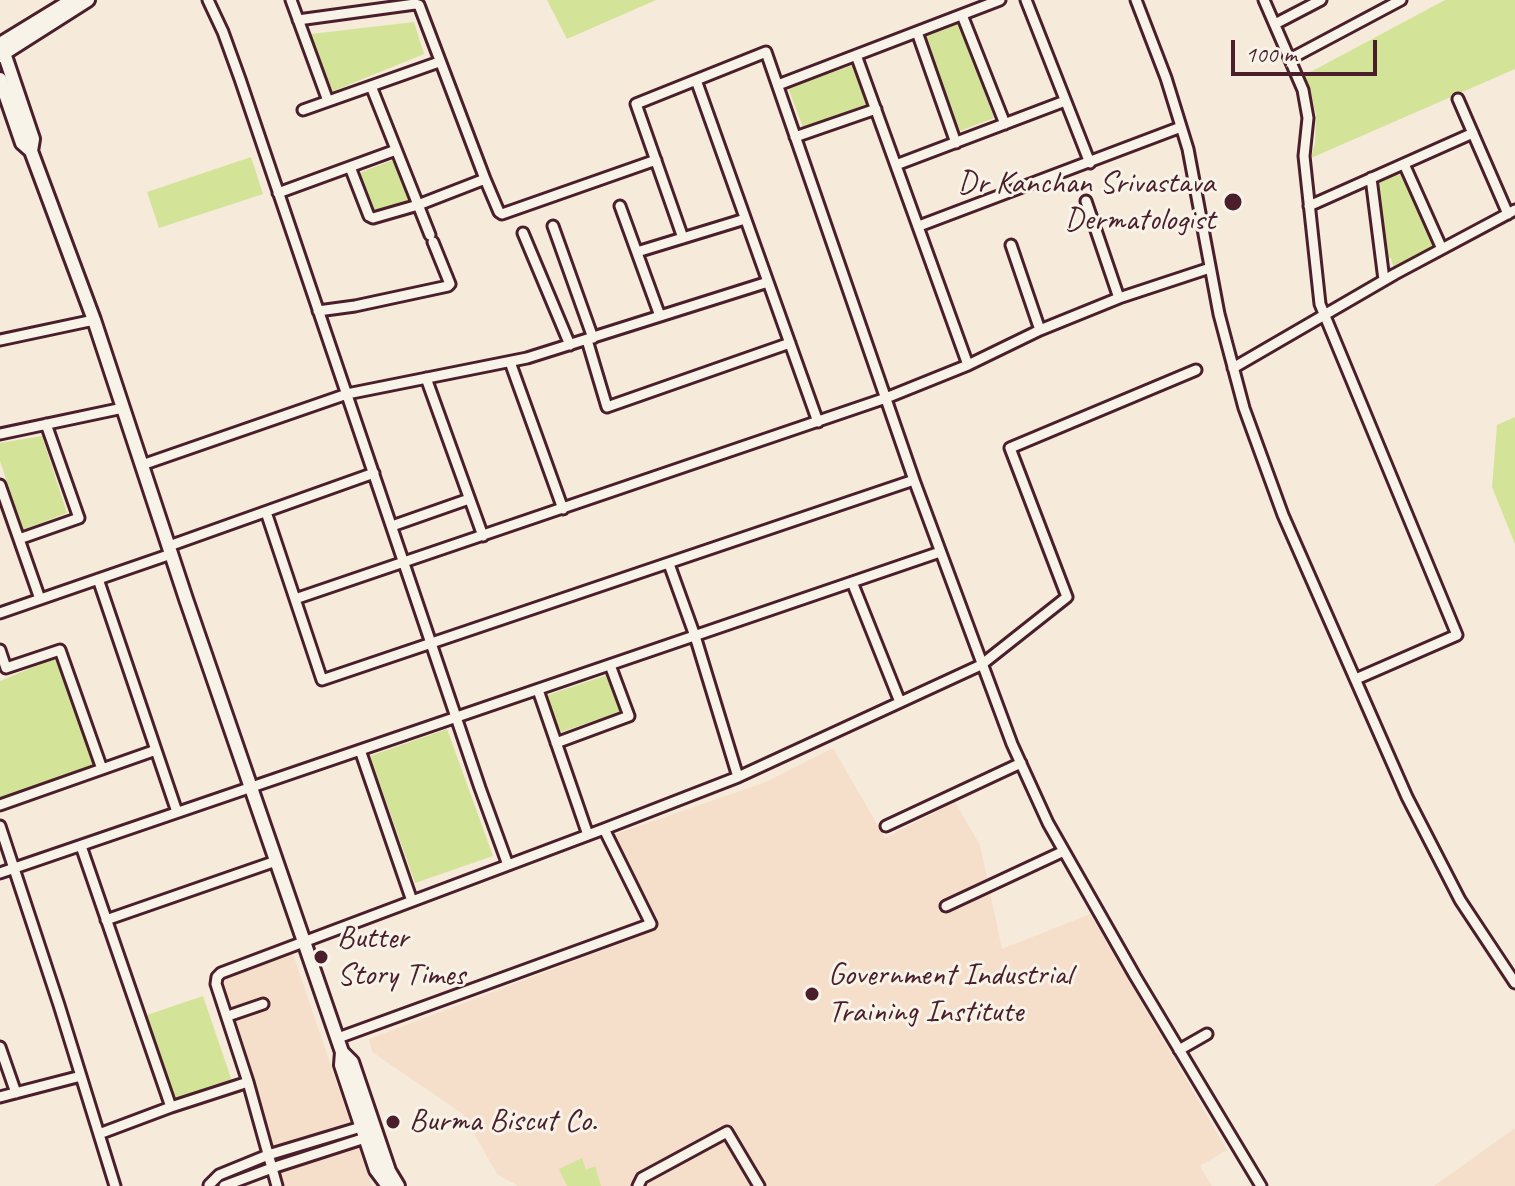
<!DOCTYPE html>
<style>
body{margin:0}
#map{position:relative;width:1515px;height:1186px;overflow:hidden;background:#f6eada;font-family:Caveat,sans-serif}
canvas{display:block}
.scale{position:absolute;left:1231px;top:40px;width:146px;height:36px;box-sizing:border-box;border:4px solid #4a1f2b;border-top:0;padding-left:10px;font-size:24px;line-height:28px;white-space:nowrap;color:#4a1f2b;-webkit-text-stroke:6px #f7f3e8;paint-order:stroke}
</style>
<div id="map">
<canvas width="1515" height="1186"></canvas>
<div class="scale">100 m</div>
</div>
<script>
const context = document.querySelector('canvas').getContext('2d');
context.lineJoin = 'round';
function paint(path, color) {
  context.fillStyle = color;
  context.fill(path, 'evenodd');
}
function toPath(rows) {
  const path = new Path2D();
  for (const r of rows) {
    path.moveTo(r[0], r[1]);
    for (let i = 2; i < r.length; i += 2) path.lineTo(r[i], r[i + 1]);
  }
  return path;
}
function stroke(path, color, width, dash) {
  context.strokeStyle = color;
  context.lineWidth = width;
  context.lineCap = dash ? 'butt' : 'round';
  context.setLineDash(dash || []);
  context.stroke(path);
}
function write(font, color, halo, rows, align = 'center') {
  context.font = font + ' Caveat,sans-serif';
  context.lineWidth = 6;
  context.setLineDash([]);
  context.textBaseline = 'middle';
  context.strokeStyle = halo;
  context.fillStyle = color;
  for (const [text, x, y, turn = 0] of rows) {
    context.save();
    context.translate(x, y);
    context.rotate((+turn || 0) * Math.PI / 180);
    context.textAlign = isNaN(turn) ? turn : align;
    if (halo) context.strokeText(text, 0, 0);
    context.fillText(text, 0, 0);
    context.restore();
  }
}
paint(toPath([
 [833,748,885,838,955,802,980,845,1002,949,1090,914,1227,1150,1200,1166,1212,1186,518,1186,497,1174,463,1114,372,1052,369,1039,659,929,613,835,766,782],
 [292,951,372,1186,285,1186,215,981],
 [1515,1128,1515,1186,1433,1186,1434,1186]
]), '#f5dfca');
paint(toPath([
 [547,0,656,0,567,39],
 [1445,0,1515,0,1515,69,1311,158,1315,143,1316,114,1311,94,1303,76],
 [414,22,424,54,331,92,311,34],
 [959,22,994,118,960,131,924,35],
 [853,65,867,104,803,127,788,88],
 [251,157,263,194,159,228,147,192],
 [393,160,409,200,375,213,359,173],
 [1408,174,1442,249,1395,274,1391,258,1388,259,1386,240,1371,178],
 [1515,417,1515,544,1492,487,1497,425],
 [42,436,67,513,23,530,0,461,0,443],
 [57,657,94,765,0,799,0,681],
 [607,675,620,712,558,733,545,696],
 [447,729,493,856,415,883,370,756],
 [203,996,233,1084,174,1104,144,1016],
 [582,1158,586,1170,595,1166,601,1186,567,1186,559,1169]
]), '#d3e498');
const minor = toPath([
 [208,0,223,32,240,79,480,788,508,865],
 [291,0,328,101],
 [1026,0,1090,163],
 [1136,0,1166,78,1188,149,1219,314,1244,408,1283,515,1407,797,1460,900,1515,983],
 [1264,0,1303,90,1308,118,1304,156,1320,304,1457,635,1356,679],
 [962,15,1005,124],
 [298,20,415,4,419,5,485,179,499,212,502,214,656,160],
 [1275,24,1321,0],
 [917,32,956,143],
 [856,55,968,365],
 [1290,59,1401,0],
 [696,80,818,422],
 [778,85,1000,0],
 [371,86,430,235],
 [1458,99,1508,214],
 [303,110,439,62],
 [795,137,876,109],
 [1404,164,1442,249],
 [896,165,1065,101],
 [350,167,369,216,373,218,418,205,485,179],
 [1371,178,1384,280],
 [278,193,396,150],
 [1086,201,1119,298],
 [620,206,660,316],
 [1309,206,1473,133],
 [553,226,593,338],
 [919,226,1181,127],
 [523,233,570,345],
 [683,238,636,104,766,52,914,480,1012,744,1048,823,1135,976,1261,1186],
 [1011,245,1040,330],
 [637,252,745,219],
 [318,311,355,306,448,286,450,284,433,242],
 [0,340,94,320],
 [587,340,607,407,790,343],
 [510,362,563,509],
 [1233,368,1395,274,1515,210],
 [426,378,483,536],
 [0,434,123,408],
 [142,465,347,394,527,358,768,282],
 [0,485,40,599],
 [266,512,322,680,914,480],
 [392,526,469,499],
 [19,539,79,518,46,424],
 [169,546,374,473],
 [669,564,695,636,738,777],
 [98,579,177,812],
 [852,582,900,702],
 [295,599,886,398,968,365,1040,330,1119,298,1210,268],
 [0,613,171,554],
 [0,650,6,668,60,650,102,769],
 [538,690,588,835],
 [556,743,629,716,610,665],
 [360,750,412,901],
 [0,805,156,750],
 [0,826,59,1005,115,1186],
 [886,826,1021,763],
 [81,846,171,1107],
 [0,873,940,552],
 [946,906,1064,851],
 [106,920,276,861],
 [228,1016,263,1004],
 [338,1038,651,924,604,829],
 [0,1047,16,1093],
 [1179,1050,1207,1034],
 [0,1097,81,1076],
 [99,1134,171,1107,248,1082],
 [209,1185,219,1175,268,1155,361,1127,365,1128],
 [224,1186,272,1168,365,1138,369,1135],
 [277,1186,248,1082,216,984,217,977,221,973,604,829,738,777,981,665,1067,597,1010,448,1196,370],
 [638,1186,642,1178,727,1132,759,1186]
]);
const major = toPath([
 [0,44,72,0],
 [4,53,33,139,31,151],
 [0,56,88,0],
 [0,79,22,143,31,151,94,320,186,599,342,1052,341,1065,376,1170,388,1186],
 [342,1052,352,1062,389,1171,398,1186]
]);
stroke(minor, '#4a1f2b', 15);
stroke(major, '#4a1f2b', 18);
stroke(minor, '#f7f3e8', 9);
stroke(major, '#f7f3e8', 12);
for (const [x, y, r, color] of [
 [1233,202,10,"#4a1f2b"],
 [321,957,8,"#4a1f2b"],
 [812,994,8,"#4a1f2b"],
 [393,1122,8,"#4a1f2b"]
]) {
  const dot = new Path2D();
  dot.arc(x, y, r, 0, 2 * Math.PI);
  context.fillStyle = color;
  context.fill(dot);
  stroke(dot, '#f7f3e8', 3);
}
write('32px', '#4a1f2b', '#f7f3e8', [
 ["Dr Kanchan Srivastava",1215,184,"right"],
 ["Dermatologist",1215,221,"right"],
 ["Butter",337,939],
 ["Story Times",337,976],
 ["Government Industrial",828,976],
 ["Training Institute",828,1013],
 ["Burma Biscut Co.",409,1122]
], 'left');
</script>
